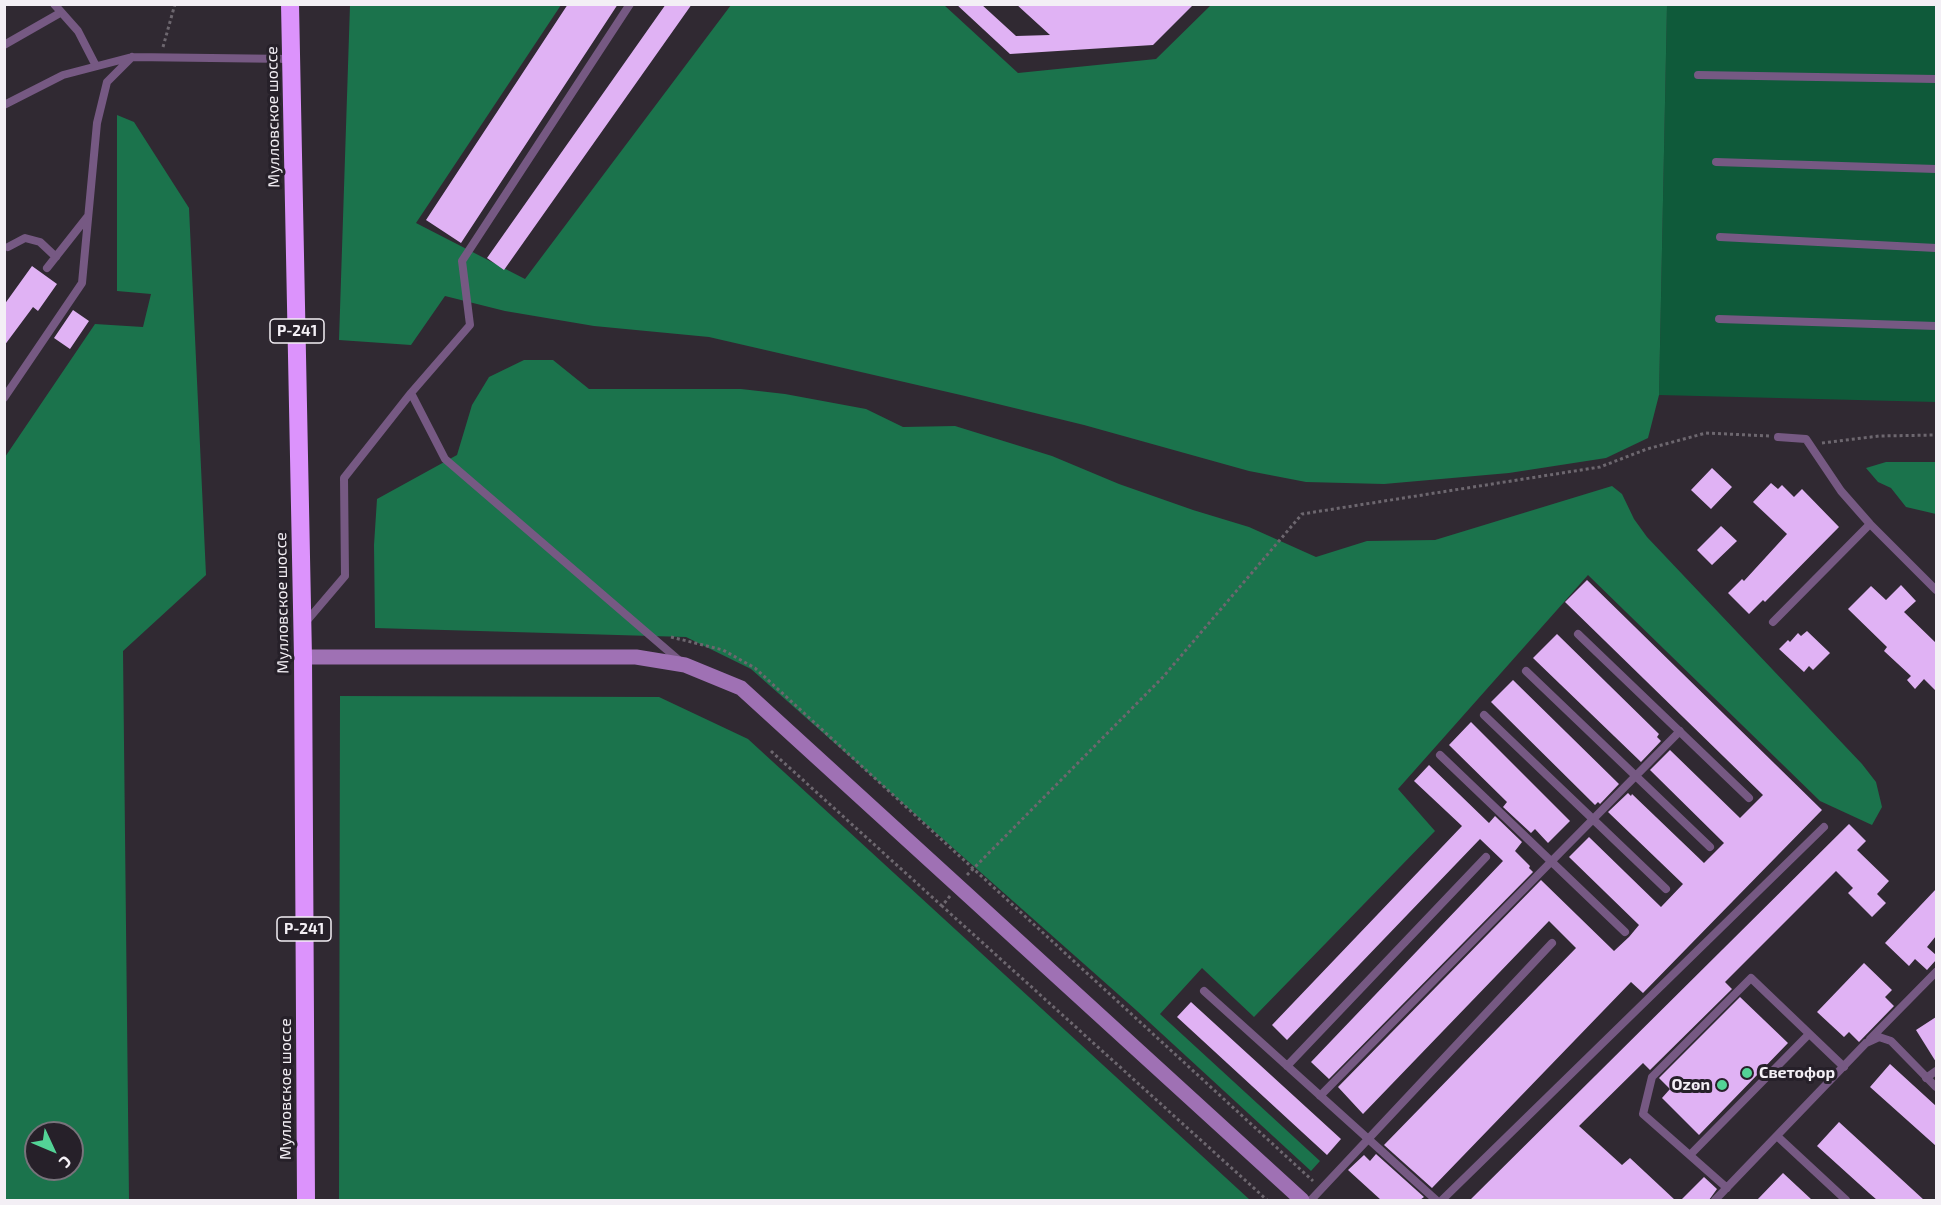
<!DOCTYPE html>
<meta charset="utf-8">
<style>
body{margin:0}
#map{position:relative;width:1941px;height:1205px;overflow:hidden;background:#302932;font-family:"Exo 2",sans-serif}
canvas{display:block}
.frame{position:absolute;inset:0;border:6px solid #f3eff5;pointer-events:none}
.north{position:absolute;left:24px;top:1121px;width:60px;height:60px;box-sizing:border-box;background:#262029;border:2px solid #78737b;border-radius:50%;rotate:134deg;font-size:16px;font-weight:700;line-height:24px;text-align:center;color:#f3eff5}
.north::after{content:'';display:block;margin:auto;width:21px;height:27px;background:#53d396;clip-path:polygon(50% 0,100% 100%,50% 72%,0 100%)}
</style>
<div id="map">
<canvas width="1941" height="1205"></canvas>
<div class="frame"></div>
<div class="north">С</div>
</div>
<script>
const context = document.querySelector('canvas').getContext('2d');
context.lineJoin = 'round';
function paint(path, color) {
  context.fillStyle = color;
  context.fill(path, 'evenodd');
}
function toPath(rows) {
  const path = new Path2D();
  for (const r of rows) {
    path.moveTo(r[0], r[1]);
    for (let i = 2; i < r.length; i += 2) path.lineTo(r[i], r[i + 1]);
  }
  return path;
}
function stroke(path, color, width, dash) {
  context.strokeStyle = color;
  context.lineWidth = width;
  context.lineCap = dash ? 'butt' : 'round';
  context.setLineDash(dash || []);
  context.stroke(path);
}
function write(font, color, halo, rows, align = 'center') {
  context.font = font + ' "Exo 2",sans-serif';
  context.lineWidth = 6;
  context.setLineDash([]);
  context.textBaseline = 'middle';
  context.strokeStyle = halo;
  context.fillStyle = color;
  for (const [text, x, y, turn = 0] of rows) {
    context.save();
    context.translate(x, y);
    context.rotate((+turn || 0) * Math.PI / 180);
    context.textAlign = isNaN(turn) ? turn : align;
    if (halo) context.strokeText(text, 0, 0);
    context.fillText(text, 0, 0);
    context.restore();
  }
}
paint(toPath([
 [1667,5,1936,5,1936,402,1659,395]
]), '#0f5a3a');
paint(toPath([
 [350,5,561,5,416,223,525,279,731,5,944,5,1018,73,1156,59,1211,5,1667,5,1659,395,1648,438,1606,458,1509,473,1384,484,1306,482,1249,471,1084,425,965,396,709,337,594,326,505,311,445,296,411,345,339,340],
 [117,115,134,122,189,208,206,575,123,651,129,1200,5,1200,5,457,95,324,143,327,151,294,117,291],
 [36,1133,72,1133,72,1169,36,1169],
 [524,360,553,360,589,389,741,389,785,394,866,409,903,427,955,426,1052,456,1119,484,1193,510,1249,527,1316,557,1367,541,1435,540,1612,486,1622,494,1634,519,1647,537,1862,764,1876,782,1882,807,1872,825,1820,801,1588,575,1398,789,1435,831,1254,1017,1202,968,1160,1014,1320,1161,1311,1171,1136,1010,751,669,686,637,375,628,374,545,377,499,457,455,472,405,489,377],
 [1886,462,1936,462,1936,514,1906,507,1891,488,1878,482,1866,468],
 [340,696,659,697,748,739,1250,1200,339,1200]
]), '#1b734c');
paint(toPath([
 [568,4,618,4,461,243,426,220],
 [666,4,692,4,504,270,487,258],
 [956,4,981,4,1016,36,1050,35,1016,4,1194,4,1153,45,1010,54],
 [32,266,57,284,38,311,33,307,4,346,4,305],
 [73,310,89,321,70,349,54,338],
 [1712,468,1732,487,1711,509,1691,490],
 [1771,483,1778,489,1782,485,1794,497,1802,489,1839,527,1765,602,1763,600,1749,614,1728,593,1742,579,1744,581,1787,534,1753,502],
 [1721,526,1737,541,1712,565,1697,550],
 [1587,580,1822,810,1643,993,1631,982,1432,1188,1384,1145,1576,948,1549,921,1363,1114,1338,1087,1541,880,1614,951,1629,937,1639,925,1569,857,1589,837,1661,907,1683,884,1608,812,1628,793,1631,796,1632,794,1704,863,1724,843,1650,770,1670,750,1740,818,1763,795,1565,602],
 [1901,585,1916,601,1904,612,1936,643,1936,691,1924,679,1915,689,1907,680,1911,676,1884,651,1887,647,1848,609,1871,586,1886,600],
 [1807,631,1830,653,1813,670,1809,666,1804,672,1779,649,1788,640,1790,642,1798,633,1801,636],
 [1557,634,1659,734,1657,737,1661,741,1641,762,1533,658],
 [1513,680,1619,784,1600,804,1598,802,1595,805,1491,702],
 [1471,722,1570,821,1548,843,1535,829,1531,833,1503,807,1507,802,1449,745],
 [1429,765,1489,823,1495,816,1522,842,1515,851,1530,866,1529,868,1533,872,1329,1079,1311,1062,1503,861,1480,839,1287,1040,1272,1025,1462,826,1414,781],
 [1849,824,1866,841,1857,850,1889,881,1877,894,1886,903,1872,917,1848,893,1853,888,1836,871,1725,982,1732,989,1650,1070,1643,1063,1579,1126,1622,1165,1630,1158,1675,1200,1470,1200],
 [1936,889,1936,936,1927,947,1936,955,1936,960,1927,970,1915,959,1909,966,1885,943],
 [1864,963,1892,990,1885,997,1894,1006,1859,1042,1849,1032,1844,1037,1817,1012],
 [1740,997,1788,1043,1699,1135,1662,1098,1670,1089,1659,1078],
 [1191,1002,1341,1139,1327,1155,1177,1017],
 [1936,1017,1936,1062,1916,1030],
 [1890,1064,1936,1106,1936,1146,1870,1087],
 [1839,1122,1924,1200,1877,1200,1869,1193,1817,1146],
 [1376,1154,1424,1197,1420,1200,1381,1200,1348,1170,1364,1155,1370,1161],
 [1783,1173,1812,1200,1757,1200],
 [1704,1177,1717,1189,1709,1200,1681,1200]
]), '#e0b2f4');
stroke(toPath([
 [163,47,175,4],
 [1822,443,1879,436,1936,435],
 [671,637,723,650,755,668,1313,1181],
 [771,751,942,906],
 [967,875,1163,677,1302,514,1600,467,1647,449,1706,433,1769,436],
 [950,896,942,906,1267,1200]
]), '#6d676f', 3, [3, 3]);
stroke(toPath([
 [54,4,78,31,96,66],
 [630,4,462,261,470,325,411,393,445,459,681,662],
 [4,45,60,13],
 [1698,75,1936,79],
 [4,105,63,75,132,57,290,59],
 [1716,162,1936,169],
 [1720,237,1936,248],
 [8,247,25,238,40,242,56,257],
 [47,268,88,216],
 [1719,319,1936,326],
 [4,398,82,283,97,123,107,82,132,57],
 [1778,437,1806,439,1841,491,1870,524,1936,590],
 [1773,622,1870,524],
 [305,623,345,576,344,478,411,393],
 [1578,634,1749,798],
 [1526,671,1710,847],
 [1484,715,1666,889],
 [1440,755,1625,932],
 [1204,991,1436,1200],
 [1870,1039,1936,972],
 [1287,1066,1486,857],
 [1926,1078,1936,1071],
 [1320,1096,1680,731],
 [1777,1136,1846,1200],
 [1690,1155,1809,1034],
 [1727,1188,1643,1114,1652,1077,1751,978,1844,1067],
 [1311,1200,1552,943],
 [1442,1200,1824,827],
 [1715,1200,1866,1043,1879,1037,1891,1041,1936,1087]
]), '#765983', 8);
stroke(toPath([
 [303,657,636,657,685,665,741,688,1302,1200]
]), '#9f71b4', 15);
stroke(toPath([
 [290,4,303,657,306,1200]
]), '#dc93fc', 18);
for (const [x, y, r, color] of [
 [1747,1073,6,"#53d396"],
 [1722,1085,6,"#53d396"]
]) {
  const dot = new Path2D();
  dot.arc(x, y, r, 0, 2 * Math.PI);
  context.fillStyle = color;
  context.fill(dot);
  stroke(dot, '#262029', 2);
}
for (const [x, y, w] of [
 [297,331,54],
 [304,929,54]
]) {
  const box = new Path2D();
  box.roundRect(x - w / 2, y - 12, w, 24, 4.5);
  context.fillStyle = '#262029';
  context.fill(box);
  stroke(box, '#f3eff5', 1.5);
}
write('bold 15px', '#f3eff5', null, [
 ["Р-241",297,331],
 ["Р-241",304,929]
]);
write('16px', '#f3eff5', '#262029', [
 ["Мулловское шоссе",273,117,-91],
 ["Мулловское шоссе",282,603,-91],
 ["Мулловское шоссе",286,1089,-90]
]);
write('bold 16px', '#f3eff5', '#262029', [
 ["Светофор",1759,1073],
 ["Ozon",1710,1085,"right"]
], 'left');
</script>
